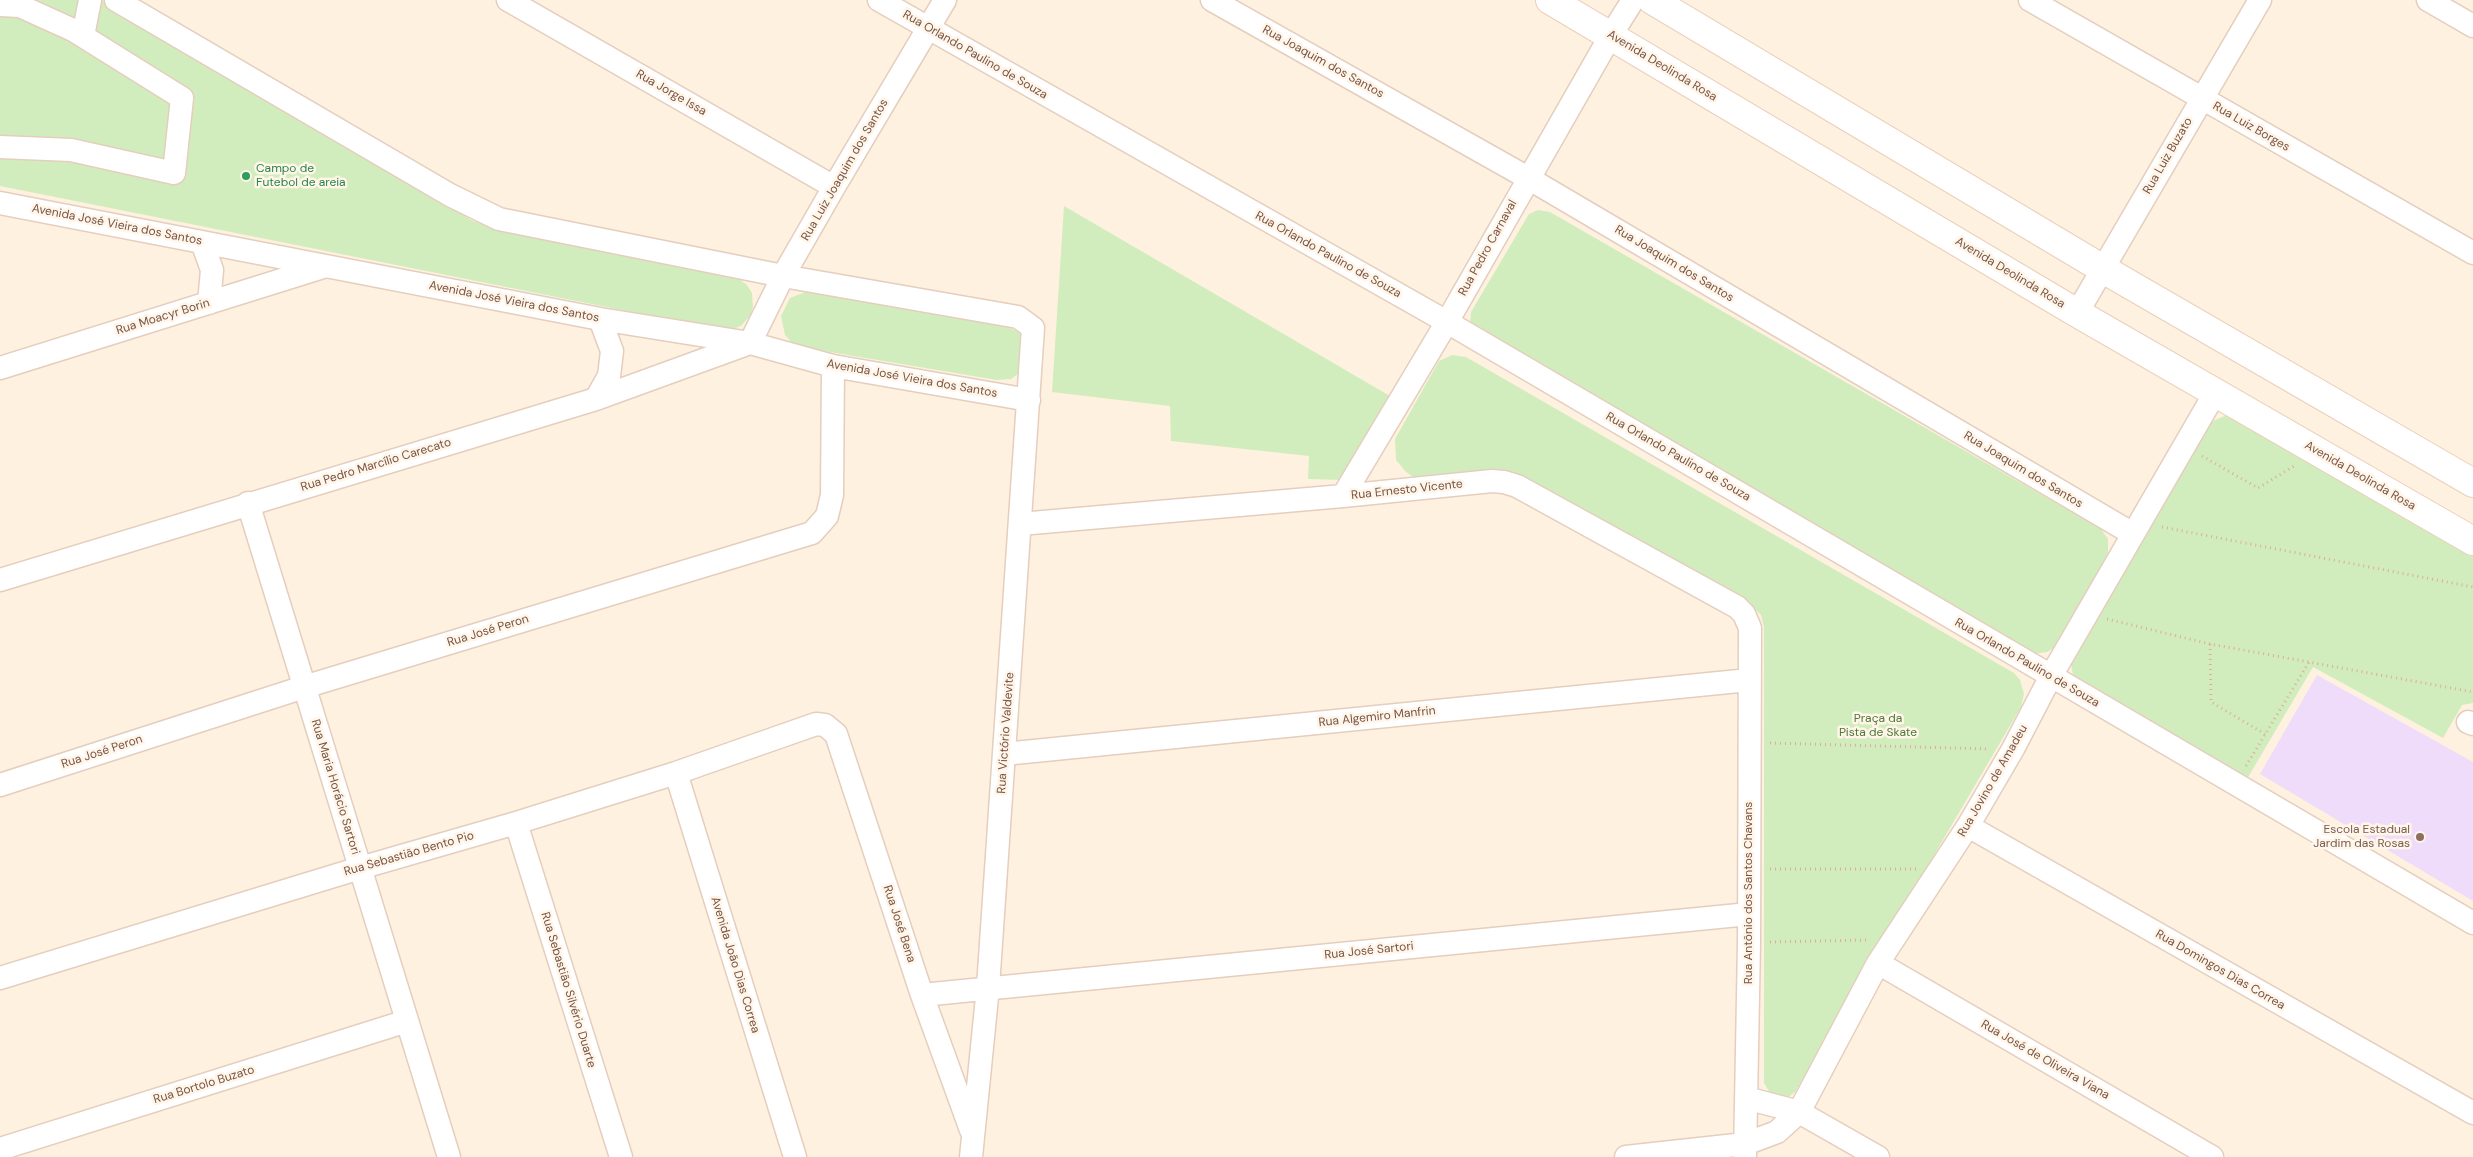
<!DOCTYPE html>
<meta charset="utf-8">
<style>
body{margin:0}
canvas{display:block;background:#fef1df}
</style>
<canvas width="2473" height="1157"></canvas>
<script>
const context = document.querySelector('canvas').getContext('2d');
context.lineJoin = 'round';
function paint(path, color) {
  context.fillStyle = color;
  context.fill(path, 'evenodd');
}
function toPath(rows) {
  const path = new Path2D();
  for (const r of rows) {
    path.moveTo(r[0], r[1]);
    for (let i = 2; i < r.length; i += 2) path.lineTo(r[i], r[i + 1]);
  }
  return path;
}
function stroke(path, color, width, dash) {
  context.strokeStyle = color;
  context.lineWidth = width;
  context.lineCap = dash ? 'butt' : 'round';
  context.setLineDash(dash || []);
  context.stroke(path);
}
function write(font, color, halo, rows, align = 'center') {
  context.font = font + ' "DM Sans",sans-serif';
  context.lineWidth = 5;
  context.setLineDash([]);
  context.textBaseline = 'middle';
  context.strokeStyle = halo;
  context.fillStyle = color;
  for (const [text, x, y, turn = 0] of rows) {
    context.save();
    context.translate(x, y);
    context.rotate((+turn || 0) * Math.PI / 180);
    context.textAlign = isNaN(turn) ? turn : align;
    if (halo) context.strokeText(text, 0, 0);
    context.fillText(text, 0, 0);
    context.restore();
  }
}
paint(toPath([
 [2317,675,2473,762,2473,901,2260,774]
]), '#eedcfa');
paint(toPath([
 [0,0,102,0,473,221,503,231,735,276,747,285,752,293,753,307,750,316,741,326,727,331,0,186],
 [1064,206,1390,396,1342,480,1308,479,1309,456,1171,441,1170,406,1052,392],
 [1538,210,1550,212,2101,529,2108,539,2108,556,2055,647,2047,652,2033,654,1470,323,1471,312,1529,214],
 [808,291,1006,325,1022,335,1023,370,1011,379,997,380,800,347,791,342,785,335,781,316,790,298],
 [1452,355,1466,357,2014,673,2020,680,2024,694,2021,707,1795,1092,1790,1096,1784,1097,1770,1093,1764,1083,1764,627,1761,615,1749,603,1504,473,1415,478,1406,472,1396,460,1395,439,1439,361],
 [2227,415,2473,552,2473,703,2462,705,2443,738,2313,667,2247,779,2076,680,2073,675,2071,664,2074,659,2208,423]
]), '#d2edbd');
const street = toPath([
 [116,0,450,195,499,219,783,276,1018,317,1033,328,988,987,971,1157],
 [508,0,834,187],
 [879,0,1447,322,2473,923],
 [1212,0,1528,178,2133,534],
 [2030,0,2473,253],
 [2428,0,2473,26],
 [0,5,20,6,73,30,182,98,174,173,71,150,0,147],
 [83,36,90,0],
 [0,203,600,319,750,343,833,366,1029,400],
 [202,242,212,270,209,303],
 [2077,313,2260,0],
 [0,368,323,267],
 [596,399,609,376,612,351,600,319],
 [1343,496,1447,322,1611,35,1633,0],
 [248,503,449,1157],
 [1020,524,1343,496,1492,481,1504,482,1517,486,1737,607,1744,614,1750,628,1749,942,1745,1157],
 [0,580,596,399,750,343,783,276,834,187,945,0],
 [2468,722,2473,724],
 [1004,754,1749,680],
 [676,773,795,1157],
 [0,785,304,687,812,533,827,516,832,495,833,366],
 [516,823,621,1157],
 [1968,826,2473,1113],
 [1878,963,2212,1157],
 [0,978,360,868,516,823,676,773,816,724,825,725,836,734,922,995,971,1130],
 [922,995,1749,914],
 [1746,1098,1799,1112,1878,1157],
 [0,1149,407,1021],
 [1626,1157,1745,1144,1777,1132,1799,1112,1878,963,1968,826,2013,749,2051,676,2215,393]
]);
const secondary = toPath([
 [1550,0,2077,313,2473,541],
 [1652,0,2103,269,2473,483]
]);
stroke(street, '#e5cebe', 25);
stroke(secondary, '#ebcfba', 30);
stroke(toPath([
 [2202,456,2258,488,2294,466],
 [2162,527,2473,587],
 [2107,619,2210,644,2473,692],
 [2210,644,2211,702,2265,734],
 [1770,743,1989,749],
 [2246,766,2309,662],
 [1770,869,1916,869],
 [1770,942,1868,940]
]), '#dbaf98', 3, [1, 4]);
stroke(street, '#fff', 22);
stroke(secondary, '#fff', 28);
for (const [x, y, r, color] of [
 [246,176,5,"#2e9e5b"],
 [2420,837,5,"#8d6e63"]
]) {
  const dot = new Path2D();
  dot.arc(x, y, r, 0, 2 * Math.PI);
  context.fillStyle = color;
  context.fill(dot);
  stroke(dot, '#fff5e8', 2);
}
write('12px', '#775445', '#fff5e8', [
 ["Rua Orlando Paulino de Souza",975,55,30],
 ["Rua Joaquim dos Santos",1323,62,29],
 ["Avenida Deolinda Rosa",1662,66,31],
 ["Rua Jorge Issa",671,93,30],
 ["Rua Luiz Borges",2251,127,30],
 ["Rua Luiz Buzato",2168,156,-60],
 ["Rua Luiz Joaquim dos Santos",845,170,-60],
 ["Avenida José Vieira dos Santos",117,225,11],
 ["Rua Pedro Carnaval",1488,248,-61],
 ["Rua Orlando Paulino de Souza",1328,255,29],
 ["Rua Joaquim dos Santos",1674,264,31],
 ["Avenida Deolinda Rosa",2010,273,31],
 ["Avenida José Vieira dos Santos",514,302,11],
 ["Rua Moacyr Borin",163,317,-17],
 ["Avenida José Vieira dos Santos",912,379,10],
 ["Rua Orlando Paulino de Souza",1678,457,30],
 ["Rua Pedro Marcílio Carecato",376,465,-17],
 ["Rua Joaquim dos Santos",2023,470,31],
 ["Avenida Deolinda Rosa",2360,476,30],
 ["Rua Ernesto Vicente",1407,490,-6],
 ["Rua José Peron",488,631,-17],
 ["Rua Orlando Paulino de Souza",2027,663,30],
 ["Rua Algemiro Manfrin",1377,717,-6],
 ["Rua Victório Valdevite",1006,733,-86],
 ["Rua José Peron",102,752,-18],
 ["Rua Jovino de Amadeu",1993,781,-60],
 ["Rua Maria Horácio Sartori",335,787,73],
 ["Rua Sebastião Bento Pio",409,854,-16],
 ["Rua Antônio dos Santos Chavans",1749,893,-90],
 ["Rua José Bena",899,924,72],
 ["Rua José Sartori",1369,951,-6],
 ["Avenida João Dias Correa",735,965,73],
 ["Rua Domingos Dias Correa",2220,970,30],
 ["Rua Sebastião Silvério Duarte",568,990,73],
 ["Rua José de Oliveira Viana",2045,1060,30],
 ["Rua Bortolo Buzato",204,1085,-17]
]);
write('12px', '#27864d', '#fff5e8', [
 ["Campo de",256,169],
 ["Futebol de areia",256,183]
], 'left');
write('12px', '#4e7939', '#fff5e8', [
 ["Praça da",1878,719],
 ["Pista de Skate",1878,733]
]);
write('12px', '#785e54', '#fff5e8', [
 ["Escola Estadual",2410,830],
 ["Jardim das Rosas",2410,844]
], 'right');
</script>
